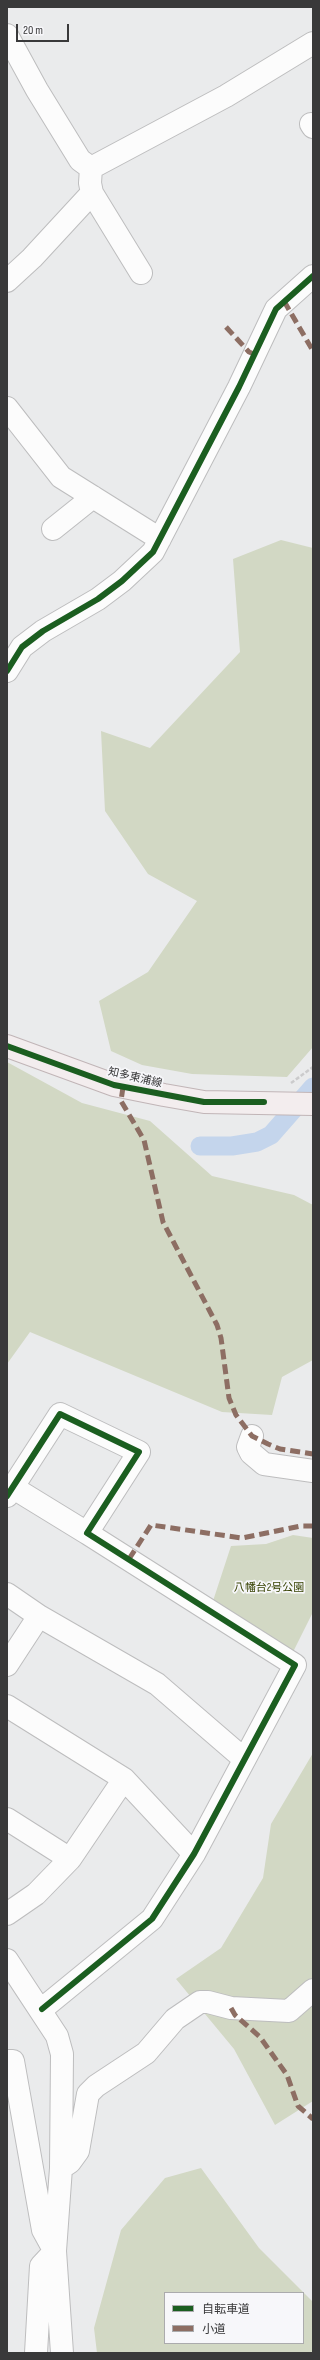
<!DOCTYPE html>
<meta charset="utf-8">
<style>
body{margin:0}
#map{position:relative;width:320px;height:2360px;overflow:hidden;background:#eaebec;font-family:"Sofia Sans Condensed","Noto Sans JP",sans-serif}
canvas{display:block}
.frame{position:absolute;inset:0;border:8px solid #39393a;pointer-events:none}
.legend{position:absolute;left:164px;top:2292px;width:140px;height:52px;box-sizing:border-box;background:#f7f7fa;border:1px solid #ababad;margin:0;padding:5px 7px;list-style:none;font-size:12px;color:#39393a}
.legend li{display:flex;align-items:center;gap:8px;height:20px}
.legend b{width:20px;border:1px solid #ababad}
.scale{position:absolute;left:16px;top:24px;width:53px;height:18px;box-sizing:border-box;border:2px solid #39393a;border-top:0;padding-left:5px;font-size:12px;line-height:14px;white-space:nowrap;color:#39393a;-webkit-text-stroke:3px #f7f7fa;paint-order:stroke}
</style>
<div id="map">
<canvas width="320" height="2360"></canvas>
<div class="frame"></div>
<ul class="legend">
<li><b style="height:5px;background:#1b5e20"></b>自転車道</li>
<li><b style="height:5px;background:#8d6e63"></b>小道</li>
</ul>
<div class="scale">20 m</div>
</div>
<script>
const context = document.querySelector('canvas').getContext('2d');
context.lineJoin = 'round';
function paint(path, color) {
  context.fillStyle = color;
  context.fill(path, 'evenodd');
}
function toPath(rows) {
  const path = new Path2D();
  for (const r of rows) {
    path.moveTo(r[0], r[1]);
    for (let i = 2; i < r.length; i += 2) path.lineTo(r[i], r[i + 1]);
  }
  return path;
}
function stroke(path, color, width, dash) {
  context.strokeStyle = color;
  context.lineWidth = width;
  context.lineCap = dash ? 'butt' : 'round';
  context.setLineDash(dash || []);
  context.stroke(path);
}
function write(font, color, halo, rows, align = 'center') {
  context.font = font + ' "Sofia Sans Condensed","Noto Sans JP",sans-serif';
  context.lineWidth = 3.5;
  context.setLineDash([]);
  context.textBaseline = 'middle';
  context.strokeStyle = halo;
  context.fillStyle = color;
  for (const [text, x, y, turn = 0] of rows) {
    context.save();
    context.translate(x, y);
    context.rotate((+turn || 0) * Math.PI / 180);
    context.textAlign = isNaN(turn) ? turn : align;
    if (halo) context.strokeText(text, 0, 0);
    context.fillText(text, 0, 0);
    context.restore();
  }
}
paint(toPath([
 [281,540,313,548,313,1047,287,1077,192,1074,142,1065,111,1051,99,1001,148,972,197,901,148,874,105,811,101,731,150,748,240,652,233,559],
 [7,1062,82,1103,150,1121,212,1176,294,1195,313,1205,313,1360,282,1377,272,1415,222,1412,30,1332,7,1364],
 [293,1535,313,1538,313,1612,293,1652,212,1604,231,1546,266,1544],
 [313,1753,313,2101,275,2125,234,2049,176,1979,221,1948,263,1878,271,1824],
 [201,2168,259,2248,313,2302,313,2353,97,2353,94,2328,121,2230,165,2178],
 [165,2293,303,2293,303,2343,165,2343]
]), '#d2d8c4');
stroke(toPath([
 [200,1146,232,1146,257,1142,271,1135,313,1087]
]), '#c4d5ec', 19);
const minor = toPath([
 [7,35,37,90,80,160,91,168],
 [311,124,313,127],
 [91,168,226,96,313,43],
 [92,193,141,273],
 [7,281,32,258,92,193,90,183,91,168],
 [7,408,61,477,160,539],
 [53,529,93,497],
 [7,671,22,647,43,631,98,599,122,581,153,552,239,387,276,309,313,276],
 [252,1436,248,1447,251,1453,264,1464,313,1471],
 [12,1487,87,1533],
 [7,1496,60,1414,139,1452,87,1533,295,1665,194,1854,152,1919,42,2009],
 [7,1594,39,1616,157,1684,244,1759],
 [7,1665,39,1616],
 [7,1706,124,1779,194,1854],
 [7,1819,70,1859,124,1779],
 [7,1914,36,1894,70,1859],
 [7,1960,57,2036,62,2054,61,2168,55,2251,62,2353],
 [7,2061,13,2061,43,2230,54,2250],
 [61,2168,70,2162,78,2151,88,2094,96,2086,146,2053,175,2019,200,2002,208,2002,231,2008,289,2011,313,1990],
 [36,2353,41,2266,55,2251]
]);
const major = toPath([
 [7,1046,114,1085,164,1095,204,1102,313,1104]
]);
stroke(minor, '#bdbdbe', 24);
stroke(major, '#c1b5b7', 24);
stroke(toPath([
 [291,1083,313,1067]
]), '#cbcbcc', 2.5, [4, 2]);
stroke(minor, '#fcfcfc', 22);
stroke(major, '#f3edee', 22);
stroke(toPath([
 [284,301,313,351],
 [226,327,249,352,254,354],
 [123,1087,121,1101,144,1140,163,1222,217,1325,221,1338,229,1398,236,1415,252,1436,268,1444,280,1449,313,1454],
 [129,1559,151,1525,242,1538,301,1526,313,1526],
 [231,2008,235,2015,260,2037,287,2075,298,2106,313,2119]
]), '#8d6e63', 5, [10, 5]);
stroke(toPath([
 [7,671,22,647,43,631,98,599,122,581,153,552,239,387,276,309,313,276],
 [7,1046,114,1085,204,1102,264,1102],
 [7,1496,60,1414,139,1452,87,1533,295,1665,194,1854,152,1919,42,2009]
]), '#1b5e20', 6);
write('11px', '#39393a', '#f7f7fa', [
 ["知多東浦線",135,1078,13]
]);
write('11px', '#364200', '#f7f7fa', [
 ["八幡台2号公園",269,1588]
]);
</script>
